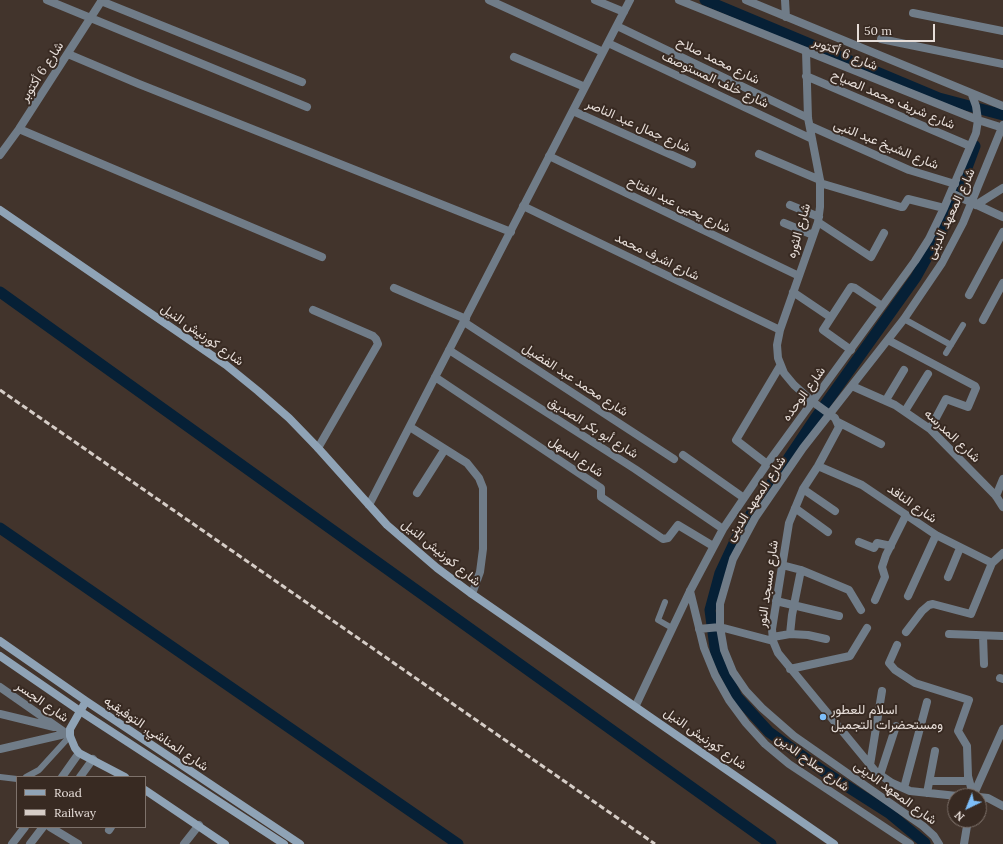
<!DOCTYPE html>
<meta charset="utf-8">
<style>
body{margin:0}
#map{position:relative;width:1003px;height:844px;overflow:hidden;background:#42342c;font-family:Lora,serif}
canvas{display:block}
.legend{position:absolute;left:16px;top:776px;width:130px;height:52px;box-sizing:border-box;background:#382a22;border:1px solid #7e726b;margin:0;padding:5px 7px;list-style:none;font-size:12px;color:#e7ded9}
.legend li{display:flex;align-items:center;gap:8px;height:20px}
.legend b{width:20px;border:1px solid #7e726b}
.north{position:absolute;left:947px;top:788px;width:40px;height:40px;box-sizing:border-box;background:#382a22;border:1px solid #7e726b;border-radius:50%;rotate:223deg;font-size:11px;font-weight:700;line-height:16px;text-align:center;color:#e7ded9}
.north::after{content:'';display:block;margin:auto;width:14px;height:18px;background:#7dbef9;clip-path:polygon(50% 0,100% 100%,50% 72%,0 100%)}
.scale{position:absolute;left:857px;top:24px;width:78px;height:18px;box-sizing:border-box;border:2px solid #e7ded9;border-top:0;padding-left:5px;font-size:12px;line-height:14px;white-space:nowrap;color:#e7ded9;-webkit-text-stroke:3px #382a22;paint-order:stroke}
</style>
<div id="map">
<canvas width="1003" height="844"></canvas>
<ul class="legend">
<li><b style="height:5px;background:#8fa3b6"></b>Road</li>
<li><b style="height:5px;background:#d6cdc7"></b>Railway</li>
</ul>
<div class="north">N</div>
<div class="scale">50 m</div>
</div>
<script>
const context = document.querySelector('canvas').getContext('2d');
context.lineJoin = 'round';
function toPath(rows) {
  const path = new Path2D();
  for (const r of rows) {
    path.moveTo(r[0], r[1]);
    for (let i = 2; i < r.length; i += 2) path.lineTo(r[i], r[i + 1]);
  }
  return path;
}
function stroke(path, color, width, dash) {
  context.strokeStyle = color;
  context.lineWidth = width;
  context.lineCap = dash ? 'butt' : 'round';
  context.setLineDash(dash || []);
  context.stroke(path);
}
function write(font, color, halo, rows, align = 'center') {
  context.font = font + ' Lora,Vazirmatn,serif';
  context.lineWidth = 4;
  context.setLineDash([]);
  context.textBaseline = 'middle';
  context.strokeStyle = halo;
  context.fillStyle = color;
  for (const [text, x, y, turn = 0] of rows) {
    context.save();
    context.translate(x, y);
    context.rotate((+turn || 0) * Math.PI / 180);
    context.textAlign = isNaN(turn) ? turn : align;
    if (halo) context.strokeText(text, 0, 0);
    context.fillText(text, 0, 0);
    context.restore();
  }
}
stroke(toPath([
 [705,0,939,98,1003,115],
 [0,292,771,844],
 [0,528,458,844],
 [925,843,889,813,823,771,769,732,737,697,716,655,710,610,720,573,735,541,751,514,814,420,916,277,948,219,975,146]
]), '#062036', 11);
stroke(toPath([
 [904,319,951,345],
 [946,353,963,325],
 [665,602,658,620,672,628],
 [0,777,17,779],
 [26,777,39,770,70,736]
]), '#707c88', 6);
stroke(toPath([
 [47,0,307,107],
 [489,0,603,52],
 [595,0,624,12],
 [679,0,978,120,1003,128],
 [746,0,1003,106],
 [785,0,786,17],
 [101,1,302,82],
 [913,13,1003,31],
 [617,26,808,118],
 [881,39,1003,64],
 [608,43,812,139],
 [806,51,808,118,820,180,820,207,818,222,780,330,777,345,778,358,784,373,794,385,813,402,835,418,839,427,818,466,803,489,789,523,772,629,773,641,778,653,876,772,892,783,910,791,957,796,976,796],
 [68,54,139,84,511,232],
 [514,57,585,87],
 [806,76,970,146],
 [573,111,692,164],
 [810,126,909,170,955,184],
 [19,129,322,257],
 [759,154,820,180],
 [0,155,19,129,102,0],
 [549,156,799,276],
 [820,183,901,207,903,207,908,199,944,208],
 [951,193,1003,217],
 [790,205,819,217],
 [976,205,1003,188],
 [523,206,780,330],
 [818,222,871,257,884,233],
 [784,223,813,235],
 [394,288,466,319],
 [793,292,830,317],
 [969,295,1003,232],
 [313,310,373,336,376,339,378,344,318,448],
 [983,320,1003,283],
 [464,322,674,459],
 [888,340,975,386,976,388,968,407,946,399,930,429],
 [449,350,635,469,723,529],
 [851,350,823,330,849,290,851,287,855,288,882,306],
 [435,377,601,488,601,497,663,539,668,538,678,525,713,546],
 [852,386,895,405,930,429,996,496,1003,507],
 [886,400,904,370],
 [905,411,928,374],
 [838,422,881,444],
 [410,427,467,463,479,478,483,488,483,549,480,572,472,594],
 [683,455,744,498],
 [767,464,736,440,780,366],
 [818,466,862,485,936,535,992,563],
 [803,489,835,511],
 [417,493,445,449],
 [996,496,1003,479],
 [369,505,630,0],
 [795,508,828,532],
 [859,542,874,548,877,543,891,546],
 [782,565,801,570,849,590,861,610],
 [948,577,960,548],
 [690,591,704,648,715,675,729,700,746,723,765,744,789,764,910,844],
 [908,596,936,535],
 [875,600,885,577,882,567,886,555,906,515],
 [776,601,839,616],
 [699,629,720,627,773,641],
 [906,632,922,611,929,605,933,604,971,614,992,563,1003,553],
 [790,634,792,615,801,570],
 [949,634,1003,636],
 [983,636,984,664],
 [773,637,790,634,808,635,826,639],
 [897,645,889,663,895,670,915,683,969,700,958,731,967,746,968,776,973,795],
 [790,669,850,656,867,628],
 [1000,678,1003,679],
 [0,687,70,736],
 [636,705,690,591,723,529,767,464,915,261,929,239,944,208,976,133,978,120,976,106,972,95],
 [0,714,54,727],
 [0,749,65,734],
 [870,765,882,691],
 [880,775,896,726],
 [62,777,79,753],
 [80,777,93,759],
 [930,781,969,781],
 [904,788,927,702],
 [927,793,935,751],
 [973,796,1003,729],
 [979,797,988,798,1003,806],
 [50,827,78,844],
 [109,830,111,827],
 [12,844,25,827],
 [30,844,43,827],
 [184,844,199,825],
 [939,844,934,836,923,826,794,736,762,708,746,691,733,672,724,650,720,627,720,604,733,559,755,518,803,448,904,319,942,263,963,223,1003,125],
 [964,844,968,820]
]), '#707c88', 8);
stroke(toPath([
 [0,210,226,365,258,391,289,418,318,448,387,525,437,568,472,594,834,844],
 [0,641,86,701,300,844],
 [0,656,80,711,284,844],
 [86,701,70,729,70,736,75,748,79,753,125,777],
 [145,790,225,844]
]), '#8fa3b6', 8);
stroke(toPath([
 [0,390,655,844]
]), '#d6cdc7', 3, [6, 3]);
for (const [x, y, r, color] of [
 [823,717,4,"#7dbef9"]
]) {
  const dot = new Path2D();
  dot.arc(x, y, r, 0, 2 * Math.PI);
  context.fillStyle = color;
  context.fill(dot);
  stroke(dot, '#382a22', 1.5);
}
write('13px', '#e7ded9', '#382a22', [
 ["شارع 6 أكتوبر",845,54,22],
 ["شارع محمد صلاح",718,61,26],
 ["شارع 6 أكتوبر",42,72,-57],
 ["شارع خلف المستوصف",715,80,25],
 ["شارع شريف محمد الصياح",893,100,23],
 ["شارع جمال عبد الناصر",638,126,24],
 ["شارع الشيخ عبد النبى",886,145,22],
 ["شارع يحيى عبد الفتاح",679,205,26],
 ["شارع المعهد الدينى",951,214,-65],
 ["شارع الثوره",799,231,-74],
 ["شارع اشرف محمد",657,257,26],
 ["شارع كورنيش النيل",202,335,35],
 ["شارع محمد عبد الفضيل",575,380,33],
 ["شارع الوحده",804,394,-54],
 ["شارع أبو بكر الصديق",593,428,32],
 ["شارع المدرسه",952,436,43],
 ["شارع السهل",576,457,34],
 ["شارع المعهد الدينى",756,499,-57],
 ["شارع النافد",912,504,35],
 ["شارع كورنيش النيل",441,553,39],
 ["شارع مسجد النور",768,584,-82],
 ["شارع الجسر",42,702,35],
 ["شارع المناشي, التوفيقيه",156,734,34],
 ["شارع كورنيش النيل",705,739,35],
 ["شارع صلاح الدين",812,763,36],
 ["شارع المعهد الدينى",895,793,36]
]);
write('13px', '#e7ded9', '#382a22', [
 ["اسلام للعطور",831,710],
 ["ومستحضرات التجميل",831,725]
], 'left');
</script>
